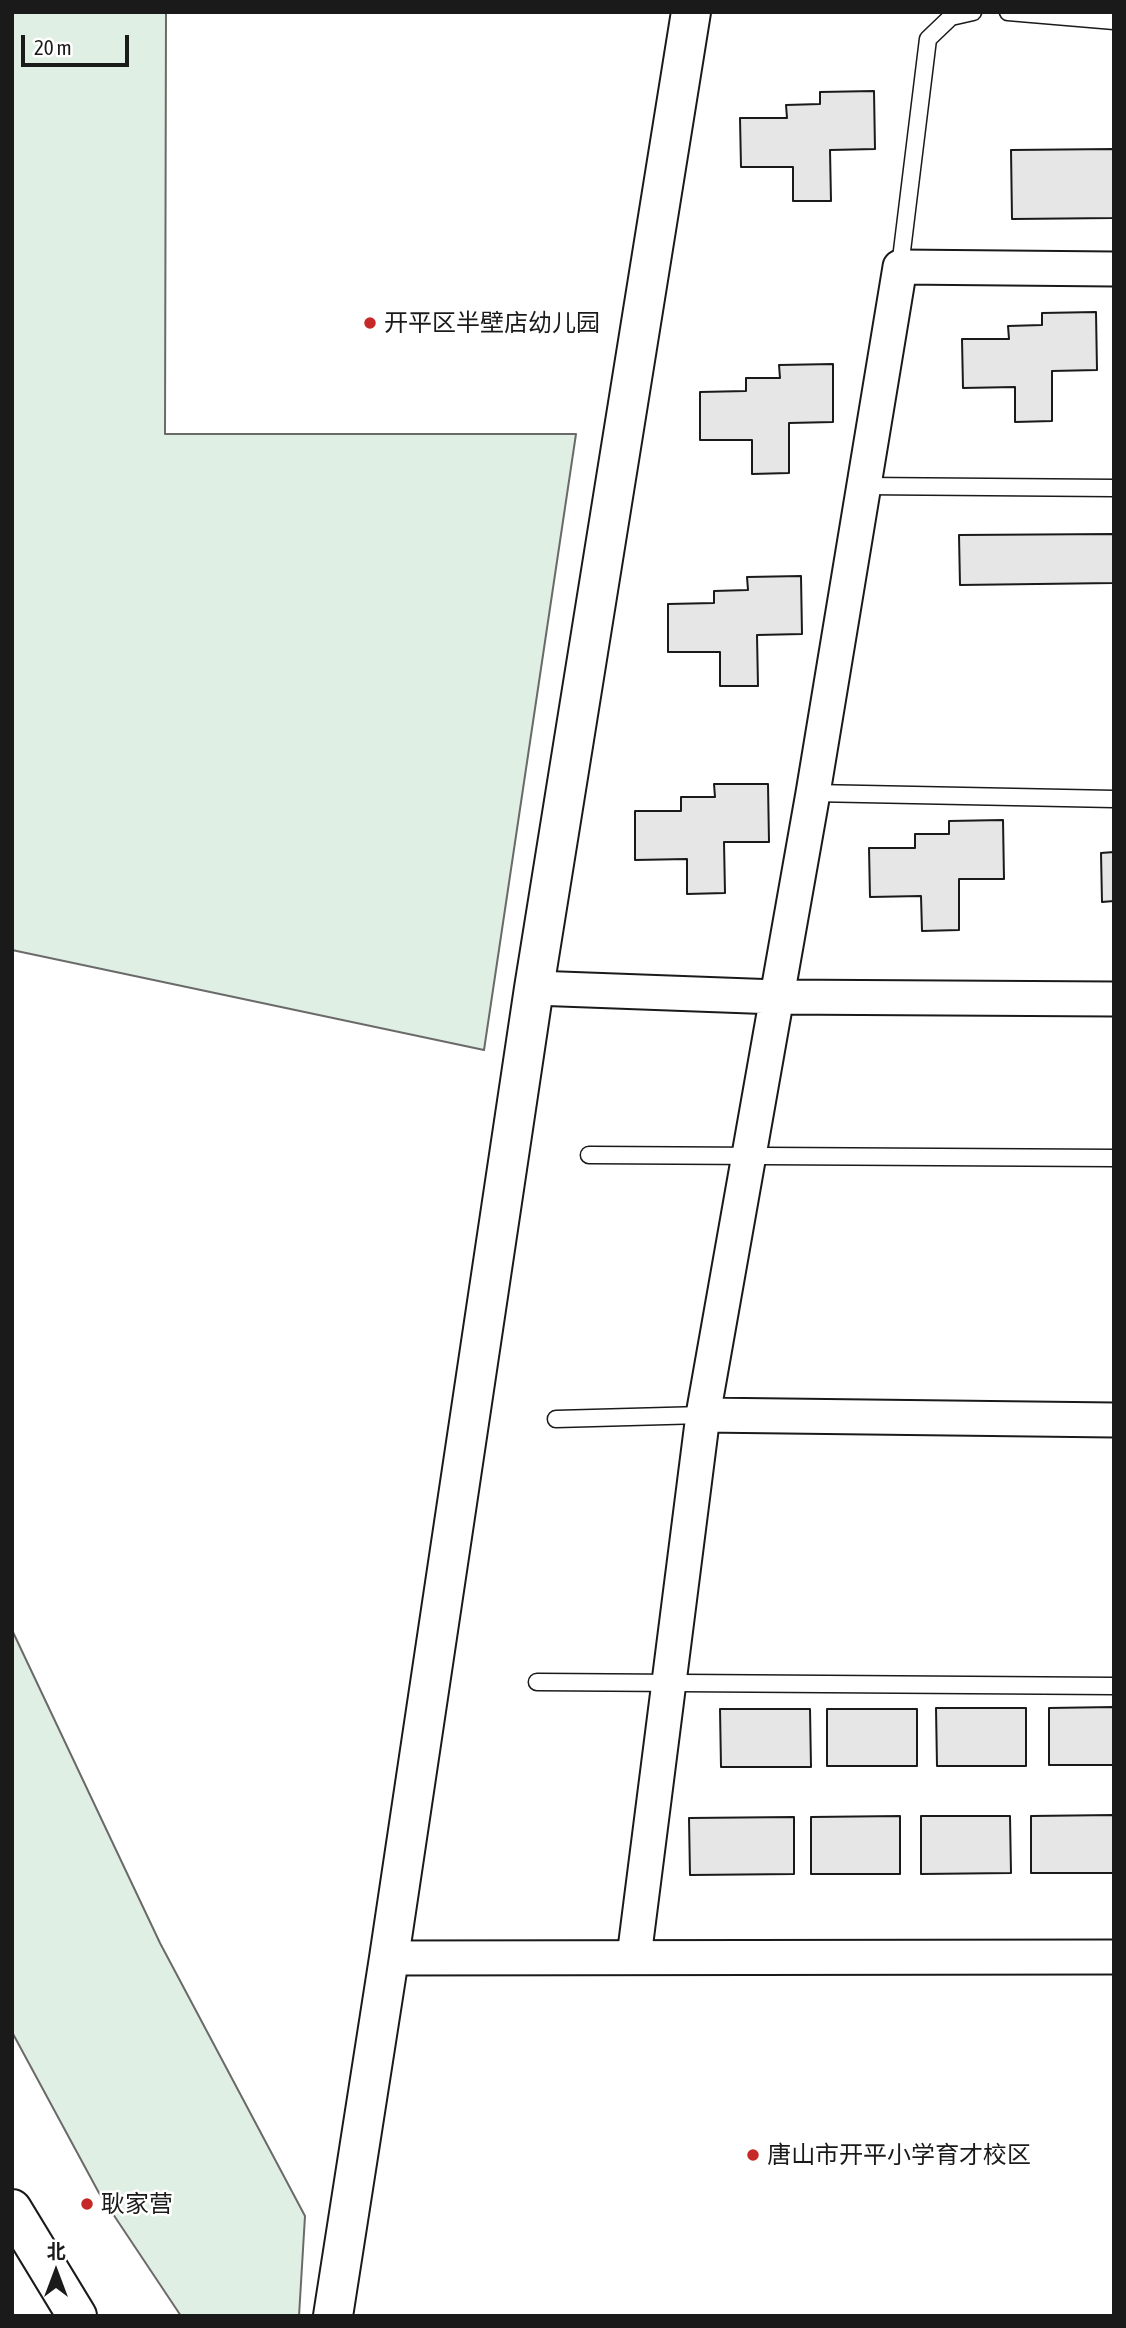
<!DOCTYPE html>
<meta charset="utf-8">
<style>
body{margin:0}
#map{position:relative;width:1126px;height:2328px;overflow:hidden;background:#fff;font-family:"Asap Condensed","Noto Sans SC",sans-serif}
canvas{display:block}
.frame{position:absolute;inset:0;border:14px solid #1a1a1a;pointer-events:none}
.north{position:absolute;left:21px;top:2237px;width:70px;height:70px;-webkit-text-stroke:5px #fff;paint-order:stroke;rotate:0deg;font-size:19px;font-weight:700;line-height:28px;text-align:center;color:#1a1a1a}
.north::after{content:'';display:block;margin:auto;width:24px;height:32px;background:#1a1a1a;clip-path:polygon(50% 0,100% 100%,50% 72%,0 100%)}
.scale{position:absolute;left:21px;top:35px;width:108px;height:32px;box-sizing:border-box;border:4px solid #1a1a1a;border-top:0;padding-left:9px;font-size:21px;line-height:24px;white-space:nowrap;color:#1a1a1a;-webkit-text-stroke:5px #fff;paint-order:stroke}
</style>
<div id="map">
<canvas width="1126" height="2328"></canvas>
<div class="frame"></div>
<div class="north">北</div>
<div class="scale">20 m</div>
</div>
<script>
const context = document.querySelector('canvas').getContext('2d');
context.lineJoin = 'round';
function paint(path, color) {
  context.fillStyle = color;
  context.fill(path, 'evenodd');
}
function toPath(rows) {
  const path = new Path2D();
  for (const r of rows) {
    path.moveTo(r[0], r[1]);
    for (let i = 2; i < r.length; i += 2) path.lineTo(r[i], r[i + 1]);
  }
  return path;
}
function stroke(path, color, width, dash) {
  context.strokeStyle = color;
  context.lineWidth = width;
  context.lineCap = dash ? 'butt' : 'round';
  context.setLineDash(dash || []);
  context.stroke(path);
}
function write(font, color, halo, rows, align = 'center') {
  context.font = font + ' "Asap Condensed","Noto Sans SC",sans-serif';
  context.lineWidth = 5;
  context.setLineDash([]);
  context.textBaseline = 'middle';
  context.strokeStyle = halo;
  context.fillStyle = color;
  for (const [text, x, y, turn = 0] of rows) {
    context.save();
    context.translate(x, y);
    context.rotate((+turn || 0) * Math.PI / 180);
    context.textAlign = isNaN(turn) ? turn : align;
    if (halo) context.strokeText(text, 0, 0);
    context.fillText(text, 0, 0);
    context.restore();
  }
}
const green = toPath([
 [12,12,166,12,165,434,576,434,484,1050,12,950,12,12],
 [12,1630,160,1943,305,2216,299,2316,181,2316,99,2193,12,2032,12,1630]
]);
paint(green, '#e0efe3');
stroke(green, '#6a6a6a', 2);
const building = toPath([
 [874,91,875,149,830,150,831,201,793,201,793,167,741,167,740,118,787,118,786,105,820,104,820,92,874,91],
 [1114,149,1114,218,1012,219,1011,150,1114,149],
 [1096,312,1097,370,1052,371,1052,421,1015,422,1015,387,963,388,962,339,1009,339,1008,326,1042,325,1042,313,1096,312],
 [833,364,833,422,789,423,789,473,752,474,752,440,700,440,700,392,746,391,746,378,780,378,779,365,833,364],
 [1114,534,1114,583,960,585,959,535,1114,534],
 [801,576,802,634,757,635,758,686,720,686,720,652,668,652,668,604,714,603,714,591,748,590,747,577,801,576],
 [714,784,768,784,769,842,724,842,725,893,687,894,687,859,635,860,635,811,681,811,681,797,715,797,714,784],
 [1003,820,1004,879,959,879,959,930,922,931,921,896,870,897,869,848,915,848,915,834,949,834,949,821,1003,820],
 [1114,852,1114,901,1102,902,1101,853,1114,852],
 [1114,1707,1114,1765,1049,1765,1049,1708,1114,1707],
 [936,1708,1026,1708,1026,1766,937,1766,936,1708],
 [720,1709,810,1709,811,1767,721,1767,720,1709],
 [827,1709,917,1709,917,1766,827,1766,827,1709],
 [1114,1815,1114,1873,1031,1873,1031,1816,1114,1815],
 [900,1816,900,1874,811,1874,811,1817,900,1816],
 [921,1816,1010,1816,1011,1873,921,1874,921,1816],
 [794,1817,794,1874,690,1875,689,1818,794,1817]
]);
paint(building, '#e6e6e6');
stroke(building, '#1a1a1a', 2);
const lane = toPath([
 [1008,12,1114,21],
 [900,267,928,39,951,17,973,12],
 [863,486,1114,488],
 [813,793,1114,799],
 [589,1155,1114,1158],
 [556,1419,703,1415],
 [537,1682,1114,1686]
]);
const street = toPath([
 [534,988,777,997,1114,999],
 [703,1415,1114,1420],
 [634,1957,703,1415,813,793,900,267,1114,269],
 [389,1958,1114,1957]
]);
const secondary = toPath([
 [333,2316,389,1958,534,988,691,12]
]);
const primary = toPath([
 [12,2209,77,2316]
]);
stroke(lane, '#1a1a1a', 19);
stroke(street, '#1a1a1a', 37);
stroke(secondary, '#1a1a1a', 42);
stroke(primary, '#1a1a1a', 42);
stroke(lane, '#fff', 16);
stroke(street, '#fff', 33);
stroke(secondary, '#fff', 38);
stroke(primary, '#fff', 38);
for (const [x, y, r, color] of [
 [370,323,7,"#c62828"],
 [753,2155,7,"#c62828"],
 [87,2204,7,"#c62828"]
]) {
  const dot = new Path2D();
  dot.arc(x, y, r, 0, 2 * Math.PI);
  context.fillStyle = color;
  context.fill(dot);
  stroke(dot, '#fff', 2.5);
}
write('24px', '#1a1a1a', '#fff', [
 ["开平区半壁店幼儿园",384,323],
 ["唐山市开平小学育才校区",767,2155],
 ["耿家营",101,2204]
], 'left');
</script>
